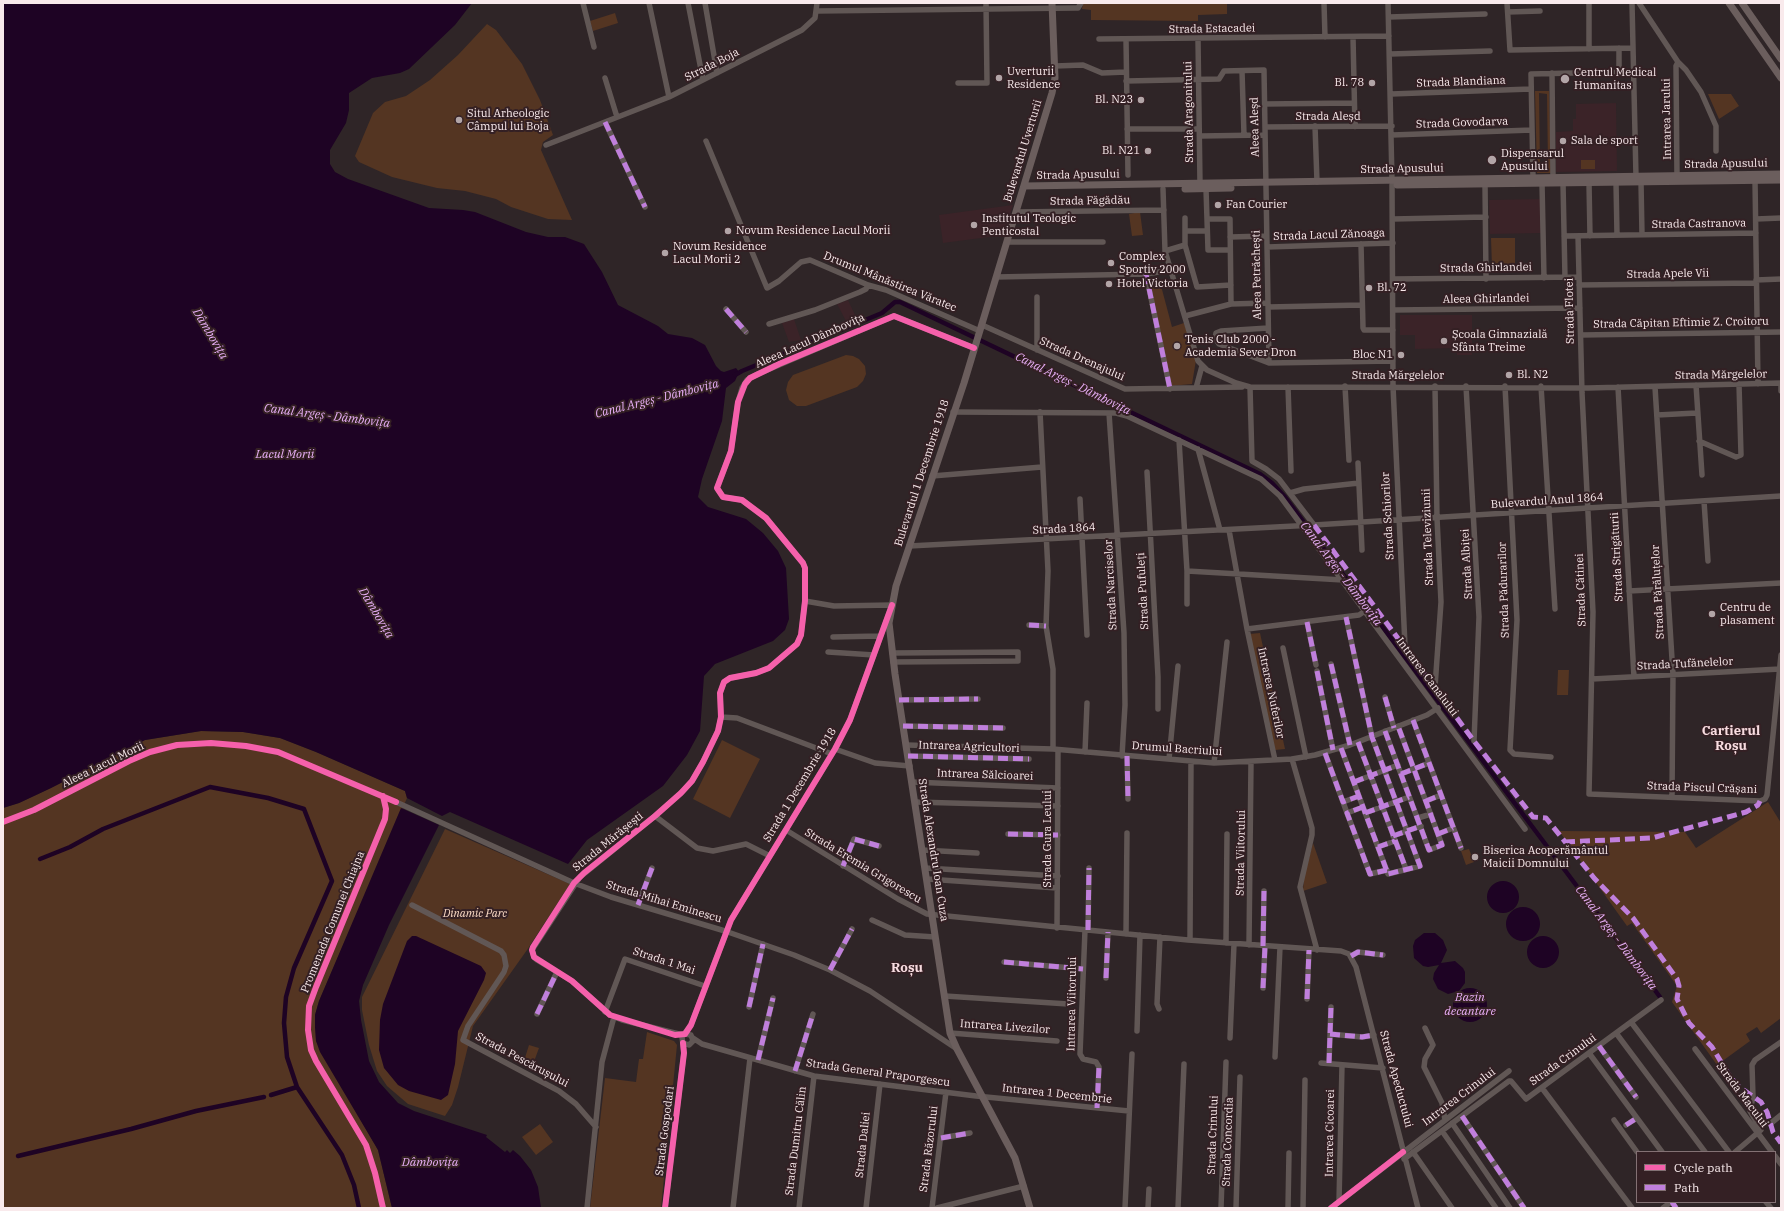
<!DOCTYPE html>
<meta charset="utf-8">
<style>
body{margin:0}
#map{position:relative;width:1784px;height:1211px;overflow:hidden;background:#2f2527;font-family:"IBM Plex Serif",serif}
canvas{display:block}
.frame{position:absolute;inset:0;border:4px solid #f9eaec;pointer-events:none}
.legend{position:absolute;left:1636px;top:1151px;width:140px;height:52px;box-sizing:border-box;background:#342024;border:1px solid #837174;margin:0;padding:5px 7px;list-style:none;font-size:12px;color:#f9eaec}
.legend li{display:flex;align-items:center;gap:8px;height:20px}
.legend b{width:20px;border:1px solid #837174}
</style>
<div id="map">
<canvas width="1784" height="1211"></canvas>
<div class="frame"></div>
<ul class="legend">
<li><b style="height:5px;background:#f560ab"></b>Cycle path</li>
<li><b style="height:5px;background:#c07fdc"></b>Path</li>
</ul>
</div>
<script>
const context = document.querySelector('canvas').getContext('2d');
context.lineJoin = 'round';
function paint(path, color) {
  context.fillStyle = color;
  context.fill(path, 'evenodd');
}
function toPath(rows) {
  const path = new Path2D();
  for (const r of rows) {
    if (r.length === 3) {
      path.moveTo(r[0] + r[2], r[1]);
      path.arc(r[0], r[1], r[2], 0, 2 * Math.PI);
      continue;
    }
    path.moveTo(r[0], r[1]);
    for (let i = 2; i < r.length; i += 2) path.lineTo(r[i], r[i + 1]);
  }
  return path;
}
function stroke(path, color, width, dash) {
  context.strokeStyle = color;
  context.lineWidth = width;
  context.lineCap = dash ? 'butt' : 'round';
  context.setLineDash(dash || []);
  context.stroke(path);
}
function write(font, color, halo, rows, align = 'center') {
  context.font = font + ' "IBM Plex Serif",serif';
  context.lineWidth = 4;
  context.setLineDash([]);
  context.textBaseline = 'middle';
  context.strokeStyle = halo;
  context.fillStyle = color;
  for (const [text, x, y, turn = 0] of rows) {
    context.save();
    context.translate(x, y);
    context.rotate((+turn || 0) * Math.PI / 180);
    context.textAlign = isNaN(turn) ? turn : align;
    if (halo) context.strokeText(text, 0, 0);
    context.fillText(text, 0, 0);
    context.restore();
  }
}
paint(toPath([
 [1616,103,1617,171,1556,172,1556,132,1573,131,1573,119,1576,119,1576,104],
 [1541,199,1541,233,1490,234,1489,200],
 [1013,205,1004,235,943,243,939,215],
 [848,300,856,317,846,321,837,304],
 [1400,315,1472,315,1472,355,1457,355,1456,348,1415,349,1415,335,1400,335],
 [794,319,801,340,789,342,782,323]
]), '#3b2328');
paint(toPath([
 [1083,3,1227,3,1227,14,1198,15,1198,21,1091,20,1091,10,1082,9],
 [615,13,618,23,593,31,590,21],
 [487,24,496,30,522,64,540,100,553,135,543,142,541,150,572,220,548,219,511,207,496,199,465,191,437,188,392,177,359,162,355,156,373,113,385,102,406,96,430,80,458,55],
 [1535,91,1549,91,1551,173,1537,173],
 [1539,93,1547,94,1548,168,1540,168],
 [1708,94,1731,94,1739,106,1719,119],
 [1581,160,1595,160,1595,169,1581,169],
 [1140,212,1143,235,1132,236,1129,214],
 [1491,238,1515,238,1515,272,1496,272,1496,267,1492,267],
 [1160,282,1172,327,1184,323,1196,360,1192,384,1170,386,1161,333,1146,285],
 [846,355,853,356,859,359,865,366,866,374,863,381,857,387,806,406,797,406,789,400,786,390,788,382,793,375],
 [1260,633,1285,749,1275,750,1249,634],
 [1558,670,1569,670,1568,695,1557,695],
 [201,731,243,732,280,738,316,752,405,791,407,798,319,1001,315,1015,316,1041,378,1150,392,1208,3,1208,3,808,19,803,51,788,145,740],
 [722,740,760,759,730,818,693,799],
 [1768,802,1781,823,1781,1018,1761,1033,1757,1027,1746,1034,1750,1041,1717,1065,1672,1002,1677,986,1632,923,1627,926,1559,831,1685,832,1696,848],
 [445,829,570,884,527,950,473,1026,458,1087,452,1105,445,1116,408,1104,387,1086,377,1071,369,1045,362,1010,362,997],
 [1313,843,1327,883,1303,891,1304,877],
 [1469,849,1474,862,1466,865,1461,851],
 [647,1032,674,1041,677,1045,661,1208,590,1208,605,1078,636,1082,639,1059,643,1059],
 [529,1045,539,1048,532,1067,523,1064],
 [540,1124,553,1142,536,1155,522,1137]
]), '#543522');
paint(toPath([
 [3,3,472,3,455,25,409,69,400,73,372,78,349,93,349,110,346,123,330,150,330,164,335,172,348,179,429,208,463,210,475,212,526,232,548,237,565,237,584,244,602,272,618,305,658,326,668,334,692,338,705,345,716,366,721,371,724,372,736,368,739,372,735,381,726,388,722,421,702,479,698,497,708,507,746,519,763,533,778,551,786,568,789,619,785,630,773,641,715,664,704,676,700,731,687,755,663,786,587,840,568,864,450,812,442,816,407,798,405,791,316,752,280,738,243,732,201,731,145,740,51,788,19,803,3,808],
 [401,808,439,825,389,925,363,985,359,1001,361,1020,369,1061,379,1082,398,1103,414,1111,487,1135,486,1137,505,1152,507,1150,510,1153,513,1150,520,1156,531,1170,538,1187,541,1208,392,1208,378,1150,320,1052,316,1041,315,1027,315,1015,319,1001],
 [1503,897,16],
 [1523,924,17],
 [1424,933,1435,933,1443,940,1447,950,1441,963,1455,961,1463,968,1465,972,1465,983,1459,991,1448,994,1438,989,1433,979,1434,973,1439,965,1428,967,1423,966,1414,958,1413,946,1415,940],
 [1543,952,16],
 [412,936,416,936,481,966,486,973,484,980,458,1031,455,1064,448,1095,441,1100,409,1091,398,1085,384,1068,379,1050,380,1020,383,1004,407,941],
 [1470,1005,17]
]), '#1e0324');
stroke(toPath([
 [735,375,742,371,882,313,895,302,900,302,1260,474,1272,483,1285,497,1660,997],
 [40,859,70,847,103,829,210,787,268,798,304,809,332,881,294,968,286,997,284,1023,287,1057,297,1087,342,1155,354,1185,359,1208],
 [271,1095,297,1087],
 [18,1156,131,1129,196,1111,264,1097]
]), '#1e0324', 4.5);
stroke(toPath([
 [583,3,594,47],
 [649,3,669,97],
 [688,3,703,80],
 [705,3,717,73],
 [1324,3,1325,37],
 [1388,3,1392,181],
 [1507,3,1510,50,1633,48],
 [1589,3,1589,49],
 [1632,3,1636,177],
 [1639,3,1678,62,1686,70,1701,92,1716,126,1716,151],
 [817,11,1076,8,1078,8,1081,3],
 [1508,12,1540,11],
 [1389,17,1485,14],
 [1353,37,1355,127],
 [1099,39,1389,36],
 [1126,39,1128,175],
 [1198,39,1200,184],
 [1390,54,1490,51],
 [1055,66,1083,65,1102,73,1126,72],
 [1242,71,1244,135],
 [1552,73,1553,178],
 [605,78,617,117],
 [1126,81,1219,79,1224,71,1264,70,1269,363],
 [958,83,987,83,986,3],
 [1391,94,1531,89],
 [1265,104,1354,103],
 [605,122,645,207],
 [1315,126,1317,182],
 [1265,127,1392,126],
 [1127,129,1199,129],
 [1392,135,1532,130],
 [1200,136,1265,135],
 [706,141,767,288,779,281,801,262,810,260,868,285,886,290,980,331],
 [546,145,669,97,802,30,815,18,817,3],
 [1677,176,1676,66,1678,62],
 [1533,178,1531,74,1616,72,1619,69,1619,48],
 [1755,180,1758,384],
 [1616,182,1617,235],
 [1641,182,1642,235],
 [1542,183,1544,278],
 [1563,183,1565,278],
 [1589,183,1590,236],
 [1485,184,1486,279],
 [1392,185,1393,386,1405,646],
 [1163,189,1165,251,1198,361,1207,370,1236,383,1250,387,1588,388,1781,383],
 [1206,189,1208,250,1230,250],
 [1016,212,1164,210],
 [1185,218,1185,245,1197,287,1231,285],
 [1207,219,1230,219,1231,304],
 [1393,219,1486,217],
 [1756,219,1781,218],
 [1185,231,1207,231],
 [1564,236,1756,233],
 [1578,236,1582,393,1593,612,1589,794,1760,801,1765,799,1767,795,1781,655],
 [1230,237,1266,236],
 [1007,242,1103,242],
 [1361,244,1363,328,1364,330,1393,330],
 [1267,247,1393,243],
 [1165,251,1185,245],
 [1146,274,1170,389],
 [996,277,1146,274,1171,270],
 [1393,279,1579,277],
 [1756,280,1781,279],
 [1579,285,1756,283],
 [1268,307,1362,305],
 [726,309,746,332],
 [1393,310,1580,308],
 [1185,316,1231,304,1268,303],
 [769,324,815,310,860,292,866,289,868,285],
 [982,325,1125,389,1242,387],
 [1268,328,1221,331,1216,333,1215,338,1219,344,1269,363,1393,361],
 [1581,335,1781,332],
 [1037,350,1037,297],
 [1781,383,1781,391],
 [1696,385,1702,475],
 [1345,386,1349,460],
 [1466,386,1479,617,1474,741],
 [1505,386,1517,620,1510,750,1514,754,1551,757],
 [1541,386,1555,609],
 [1250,387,1252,461,1266,469,1279,479,1314,525],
 [1288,387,1291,471],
 [1618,387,1634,677],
 [1655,387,1673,675,1672,797],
 [1196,388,1202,366],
 [953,412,1116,413,1127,416,1261,479,1280,496,1525,829],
 [1040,412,1048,571,1046,626,1053,669,1053,749],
 [1109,413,1124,633,1125,705,1122,756],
 [1657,415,1697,413],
 [1179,440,1187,571,1187,604],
 [1699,441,1736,457,1741,455,1739,384],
 [1198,449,1220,530],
 [1358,463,1362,550],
 [1147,472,1158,677,1158,709],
 [932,476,1042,467],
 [1290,493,1304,489,1359,483],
 [1080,499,1087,635],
 [1704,501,1708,561],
 [1229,530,1247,629,1275,760],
 [909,546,1314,525,1781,496],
 [1187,571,1343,580],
 [1629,591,1781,583],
 [1307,622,1316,665],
 [1029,625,1046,626],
 [1247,629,1359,615,1365,611],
 [833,637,880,636],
 [1283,648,1306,757],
 [828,652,874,655],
 [892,653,1018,652,1018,661,893,662],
 [1331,664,1350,745],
 [1317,671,1333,750],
 [1592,679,1780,669],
 [1435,687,1441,602,1437,518,1435,386],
 [1385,697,1394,728],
 [899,700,978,699],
 [721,717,737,718,832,754],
 [1413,720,1461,848],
 [903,726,1003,728],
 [1385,731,1429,850,1442,845,1398,726],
 [1358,742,1406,869],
 [906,745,1053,749,1214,763,1292,759,1315,755,1350,745,1427,715,1438,708],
 [1341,748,1388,874,1420,866,1372,737,1346,617],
 [835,749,875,763,910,766],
 [1085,752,1087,703],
 [1325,753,1343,802,1359,796],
 [908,756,1029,759],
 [1127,756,1128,799],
 [1169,759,1178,666],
 [1292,759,1312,828,1312,835,1300,887,1317,950],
 [1214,763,1227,642],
 [1401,774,1429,763],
 [912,782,1058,788],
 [1354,782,1398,765],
 [1426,801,1441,795],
 [396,802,574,883,611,897,725,931,794,955,830,970,870,991,957,1049],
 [915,802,1058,806],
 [1343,802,1347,813],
 [1363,807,1347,813,1370,874,1387,870],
 [1365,813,1409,797],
 [655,816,697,848,713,851,746,844,770,856],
 [1418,818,1431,814],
 [786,830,898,899,927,914,1188,940,1341,951,1349,954,1356,967,1418,1208],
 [1008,834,1058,835],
 [1438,834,1453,828],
 [1393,836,1421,826],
 [1378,847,1395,841],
 [922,850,977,853],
 [843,866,854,839,879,846],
 [925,868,1058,876],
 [927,879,1057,888],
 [412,905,501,951,504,955,506,966,504,972,468,1026,463,1040,559,1091,576,1104,596,1127],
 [638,905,652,868],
 [872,920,905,935,935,937],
 [1057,928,1058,750],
 [1085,930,1080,1054,1083,1059,1096,1062,1099,1067,1097,1108],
 [1088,930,1089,868],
 [1126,934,1127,833],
 [1190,940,1191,761],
 [1226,943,1227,834],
 [1249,945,1251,762],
 [1263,946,1264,891],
 [1351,956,1358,952,1383,955],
 [1004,962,1083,969],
 [830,970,852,929],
 [1106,978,1108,932],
 [1263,988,1265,946],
 [945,996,1068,1004],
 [1307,999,1309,950],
 [749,1007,763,944],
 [1159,1009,1157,1004,1160,937],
 [605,1012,625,959,705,986],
 [537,1014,557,972],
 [1631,1022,1729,1152],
 [1425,1028,1433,1045,1425,1059,1424,1067,1442,1103,1445,1120],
 [1137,1031,1140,935],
 [950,1033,1057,1041],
 [1616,1033,1705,1152],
 [1330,1034,1362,1037,1374,1035],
 [683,1035,622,1020,610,1015,572,981,537,960,534,957,532,950,580,877,655,816,681,793,692,781,703,762,718,731,721,717,720,693,724,682,730,678,756,673,769,668,797,644,801,635,805,601,805,568,803,563,766,518,742,500,723,497,717,488,731,451,738,402,742,388,747,380,758,374,894,316,974,348],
 [693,1038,702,1044,814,1076,976,1096,1129,1111],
 [1230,1038,1234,944],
 [683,1043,689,1045,693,1041,691,1035,685,1034],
 [1599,1046,1636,1097],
 [1695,1049,1772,1152],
 [1589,1053,1662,1152],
 [1275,1057,1280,947],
 [758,1060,773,998],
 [1321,1063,1383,1068],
 [1329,1063,1331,1007],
 [795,1071,813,1014],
 [1542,1088,1632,1208],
 [1462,1116,1524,1208],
 [1614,1120,1637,1152],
 [1452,1123,1510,1208],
 [1770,1124,1781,1115],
 [1626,1125,1637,1118],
 [1442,1131,1496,1208],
 [941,1138,970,1133],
 [1413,1152,1452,1208],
 [1735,1152,1761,1130,1750,1111,1753,1097,1752,1065,1755,1060,1781,1042],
 [1775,1156,1781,1164],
 [1404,1159,1509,1081,1511,1081,1526,1099,1661,1000],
 [1339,1202,1342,1065],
 [1672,1202,1676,1208],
 [1766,1202,1771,1208],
 [587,1208,602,1062,614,1017],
 [665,1208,684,1053,682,1037,691,1025,731,920,835,749,850,720,892,605,834,606,805,601],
 [733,1208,750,1058],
 [799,1208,814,1076],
 [866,1208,880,1084],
 [932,1208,946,1092],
 [937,1208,1024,1186],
 [1125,1208,1132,1054],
 [1148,1208,1149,1189],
 [1178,1208,1184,1064],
 [1221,1208,1226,1062],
 [1236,1208,1240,1077],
 [1288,1208,1289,1153],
 [1303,1208,1305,1080],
 [1331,1208,1509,1071],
 [1663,1208,1671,1202]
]), '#615755', 5.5);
stroke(toPath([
 [1729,3,1781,78],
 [1742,3,1781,59],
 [1397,185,1781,180],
 [1024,186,1781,174],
 [1185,189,1231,188],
 [1030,1208,1015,1158,957,1049,950,1033,895,674,889,623,896,586,964,383,1052,93,1055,78,1052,3]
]), '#6b5e5d', 7);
stroke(toPath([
 [605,122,645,207],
 [1146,274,1170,389],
 [726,309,746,332],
 [1314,525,1474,741,1533,817,1546,818,1594,878,1633,918,1677,979,1679,986,1677,999,1689,1023,1712,1047,1729,1075,1738,1086,1761,1102,1767,1112,1773,1132,1781,1143],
 [1307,622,1316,665],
 [1029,625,1046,626],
 [1331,664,1350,745],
 [1317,671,1333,750],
 [1385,697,1394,728],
 [899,700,978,699],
 [1413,720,1461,848],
 [903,726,1003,728],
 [1385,731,1429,850,1442,845,1398,726],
 [1358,742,1406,869],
 [1341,748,1388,874,1420,866,1372,737,1346,617],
 [1325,753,1343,802,1359,796],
 [908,756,1029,759],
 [1127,756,1128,799],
 [1401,774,1429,763],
 [1354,782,1398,765],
 [1426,801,1441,795],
 [1363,807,1347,813,1370,874,1387,870],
 [1365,813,1409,797],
 [1008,834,1058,835],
 [1438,834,1453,828],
 [1393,836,1421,826],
 [1565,842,1652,838,1746,812,1758,805,1760,801],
 [1378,847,1395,841],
 [843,866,854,839,879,846],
 [638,905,652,868],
 [1088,930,1089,868],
 [1263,946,1264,891],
 [1351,956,1358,952,1383,955],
 [1004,962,1083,969],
 [830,970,852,929],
 [1106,978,1108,932],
 [1263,988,1265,946],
 [1307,999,1309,950],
 [749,1007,763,944],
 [537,1014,557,972],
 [1330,1034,1362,1037,1374,1035],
 [1599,1046,1636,1097],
 [758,1060,773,998],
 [1329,1063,1331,1007],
 [795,1071,813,1014],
 [1097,1108,1099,1067],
 [1462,1116,1524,1208],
 [1626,1125,1637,1118],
 [941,1138,970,1133],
 [1672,1202,1676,1208]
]), '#c07fdc', 5, [10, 5]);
stroke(toPath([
 [892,605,850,720,835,749,731,920,691,1025,685,1034,675,1035,610,1015,572,981,534,957,532,950,533,947,574,883,584,873,655,816,681,793,692,781,703,762,718,731,721,717,720,693,724,682,730,678,756,673,769,668,797,644,801,635,805,601,805,568,803,563,766,518,742,500,723,497,717,488,731,451,738,402,745,384,750,378,779,364,894,316,974,348],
 [383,796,386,809,385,819,316,987,309,1006,308,1030,311,1050,316,1061,366,1145,375,1173,383,1208],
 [3,822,34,810,129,761,150,752,177,745,211,743,246,746,278,752,396,802],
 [665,1208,684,1053,683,1043],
 [1331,1208,1403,1152]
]), '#f560ab', 6);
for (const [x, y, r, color] of [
 [999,78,4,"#b2a5a7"],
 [1565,79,5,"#b2a5a7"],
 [1372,83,4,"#b2a5a7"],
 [1141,100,4,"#b2a5a7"],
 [459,120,4,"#b2a5a7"],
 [1563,141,4,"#b2a5a7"],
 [1148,151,4,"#b2a5a7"],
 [1492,160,5,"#b2a5a7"],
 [1218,205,4,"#b2a5a7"],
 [974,225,4,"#b2a5a7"],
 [728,231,4,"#b2a5a7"],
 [665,253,4,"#b2a5a7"],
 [1111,263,4,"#b2a5a7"],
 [1109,284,4,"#b2a5a7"],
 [1369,288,4,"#b2a5a7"],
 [1444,341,4,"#b2a5a7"],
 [1177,346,4,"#b2a5a7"],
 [1401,355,4,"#b2a5a7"],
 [1509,375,4,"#b2a5a7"],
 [1712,614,4,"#b2a5a7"],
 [1475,857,4,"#b2a5a7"]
]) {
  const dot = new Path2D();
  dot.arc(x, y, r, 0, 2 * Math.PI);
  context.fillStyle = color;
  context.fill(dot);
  stroke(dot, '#342024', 1.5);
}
write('11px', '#f9eaec', '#342024', [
 ["Strada Estacadei",1212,29,-1],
 ["Strada Boja",712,65,-27],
 ["Strada Blandiana",1461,82,-2],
 ["Strada Aragonitului",1189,112,-91],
 ["Strada Aleșd",1328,117],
 ["Intrarea Jarului",1667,119,-91],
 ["Strada Govodarva",1462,123,-2],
 ["Aleea Aleșd",1255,127,-91],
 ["Bulevardul Uverturii",1023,151,-73],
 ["Strada Apusului",1726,164,-1],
 ["Strada Apusului",1402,169,-1],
 ["Strada Apusului",1078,175,-1],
 ["Strada Făgădău",1090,201,-1],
 ["Strada Castranova",1699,224,-1],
 ["Strada Lacul Zănoaga",1329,235,-2],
 ["Strada Ghirlandei",1486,268,-1],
 ["Strada Apele Vii",1668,274,-1],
 ["Aleea Petrăchești",1257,275,-91],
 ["Drumul Mânăstirea Văratec",890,282,22],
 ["Aleea Ghirlandei",1486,299,-1],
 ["Strada Flotei",1570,311,-91],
 ["Strada Căpitan Eftimie Z. Croitoru",1681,323,-1],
 ["Aleea Lacul Dâmbovița",810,341,-24],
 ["Strada Drenajului",1082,359,24],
 ["Strada Mărgelelor",1721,375,-1],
 ["Strada Mărgelelor",1398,376],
 ["Bulevardul 1 Decembrie 1918",922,473,-72],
 ["Bulevardul Anul 1864",1547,501,-4],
 ["Strada Schiorilor",1388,516,-93],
 ["Strada 1864",1064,529,-3],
 ["Strada Televiziunii",1428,537,-92],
 ["Strada Strigăturii",1617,557,-93],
 ["Strada Albiței",1467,564,-93],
 ["Strada Narciselor",1111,585,-93],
 ["Strada Pădurarilor",1504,590,-92],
 ["Strada Cătinei",1581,590,-92],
 ["Strada Pufuleți",1143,591,-93],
 ["Strada Părăluțelor",1658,592,-93],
 ["Strada Tufănelelor",1685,664,-3],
 ["Intrarea Canalului",1427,677,53],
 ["Intrarea Nuferilor",1271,693,78],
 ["Intrarea Agricultori",969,747,2],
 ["Drumul Bacriului",1177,749,4],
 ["Aleea Lacul Morii",103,765,-26],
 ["Intrarea Sălcioarei",985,775,2],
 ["Strada 1 Decembrie 1918",800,785,-59],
 ["Strada Piscul Crășani",1702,788,2],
 ["Strada Gura Leului",1048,839,-90],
 ["Strada Mărășești",608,842,-39],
 ["Strada Alexandru Ioan Cuza",933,850,81],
 ["Strada Viitorului",1241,853,-89],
 ["Strada Eremia Grigorescu",863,866,31],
 ["Strada Mihai Eminescu",664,902,17],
 ["Promenada Comunei Chiajna",333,922,-68],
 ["Strada 1 Mai",664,961,18],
 ["Intrarea Viitorului",1072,1004,-89],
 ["Intrarea Livezilor",1005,1027,4],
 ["Strada Pescărușului",522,1060,28],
 ["Strada Crinului",1563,1060,-36],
 ["Strada General Praporgescu",878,1073,8],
 ["Strada Apeductului",1396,1079,75],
 ["Intrarea 1 Decembrie",1057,1094,6],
 ["Strada Macului",1742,1095,53],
 ["Intrarea Crinului",1459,1097,-37],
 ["Strada Gospodari",665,1131,-83],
 ["Intrarea Cicoarei",1330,1133,-89],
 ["Strada Crinului",1213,1135,-88],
 ["Strada Dumitru Călin",796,1141,-83],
 ["Strada Concordia",1228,1142,-88],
 ["Strada Daliei",863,1145,-84],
 ["Strada Răzorului",929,1149,-83]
]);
write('11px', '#f9eaec', '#342024', [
 ["Uverturii",1007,72],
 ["Residence",1007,85],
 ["Centrul Medical",1574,73],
 ["Humanitas",1574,86],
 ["Bl. 78",1364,83,"right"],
 ["Bl. N23",1133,100,"right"],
 ["Situl Arheologic",467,114],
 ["Câmpul lui Boja",467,127],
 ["Sala de sport",1571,141],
 ["Bl. N21",1140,151,"right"],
 ["Dispensarul",1501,154],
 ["Apusului",1501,167],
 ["Fan Courier",1226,205],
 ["Institutul Teologic",982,219],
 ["Penticostal",982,232],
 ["Novum Residence Lacul Morii",736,231],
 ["Novum Residence",673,247],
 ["Lacul Morii 2",673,260],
 ["Complex",1119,257],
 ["Sportiv 2000",1119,270],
 ["Hotel Victoria",1117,284],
 ["Bl. 72",1377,288],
 ["Școala Gimnazială",1452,335],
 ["Sfânta Treime",1452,348],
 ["Tenis Club 2000 -",1185,340],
 ["Academia Sever Dron",1185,353],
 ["Bloc N1",1393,355,"right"],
 ["Bl. N2",1517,375],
 ["Centru de",1720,608],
 ["plasament",1720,621],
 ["Biserica Acoperământul",1483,851],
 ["Maicii Domnului",1483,864]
], 'left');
write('italic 11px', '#fbdac5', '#342024', [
 ["Dinamic Parc",475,914]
]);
write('italic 12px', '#e8aff7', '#342024', [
 ["Dâmbovița",210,334,59],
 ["Canal Argeș - Dâmbovița",1073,384,26],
 ["Canal Argeș - Dâmbovița",657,399,-14],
 ["Canal Argeș - Dâmbovița",327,416,7],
 ["Lacul Morii",285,455],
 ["Canal Argeș - Dâmbovița",1341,574,53],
 ["Dâmbovița",376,613,59],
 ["Canal Argeș - Dâmbovița",1616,938,53],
 ["Bazin",1470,998],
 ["decantare",1470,1012],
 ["Dâmbovița",430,1163]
]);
write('bold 13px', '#f8dce0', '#342024', [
 ["Cartierul",1731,731],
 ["Roșu",1731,746],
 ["Roșu",907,968]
]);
</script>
